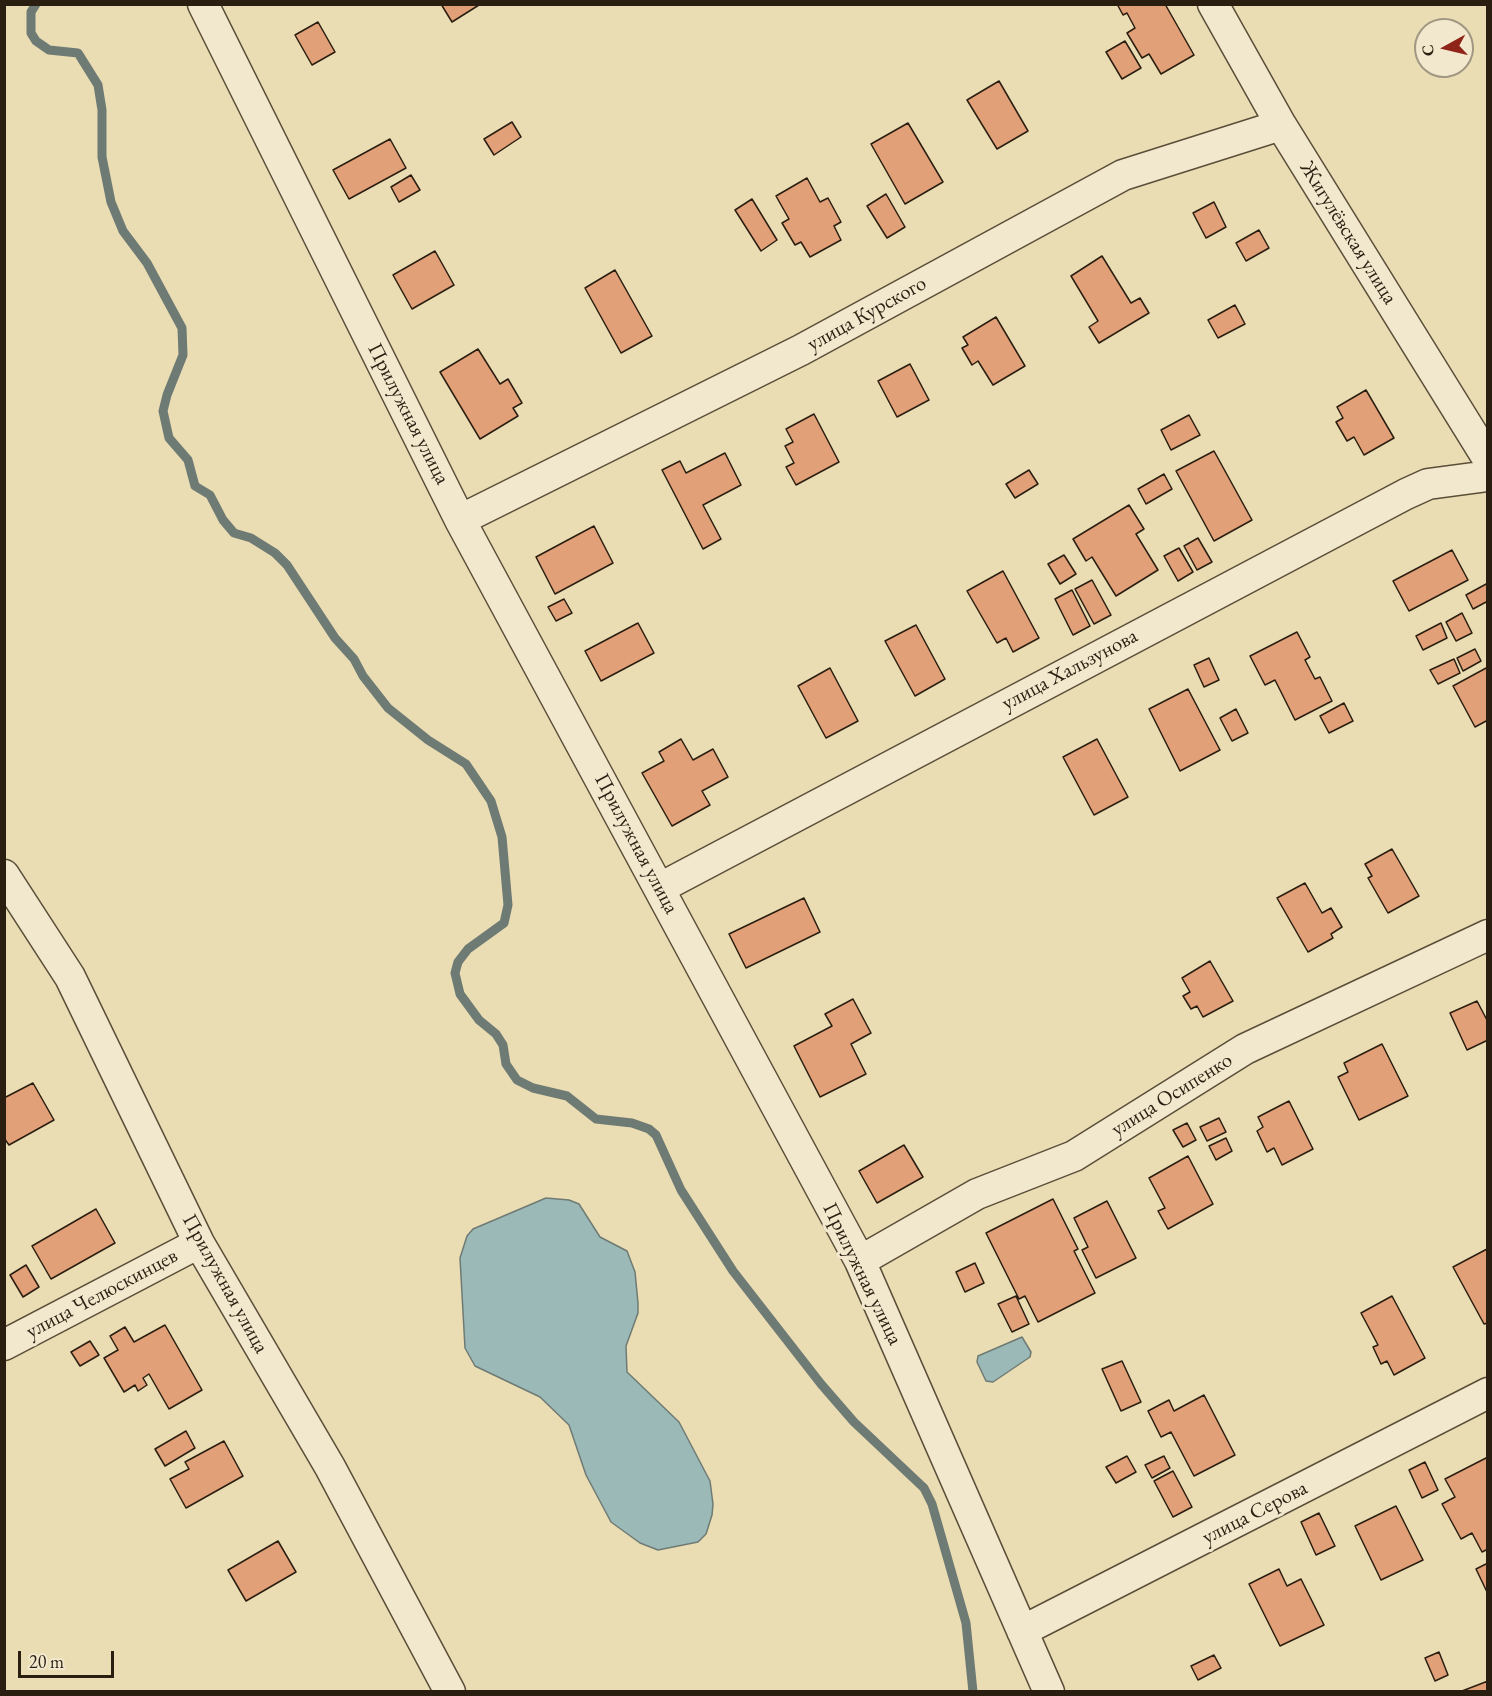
<!DOCTYPE html>
<meta charset="utf-8">
<style>
body{margin:0}
#map{position:relative;width:1492px;height:1696px;overflow:hidden;background:#eadcb3;font-family:"EB Garamond",serif}
canvas{display:block}
.frame{position:absolute;inset:0;border:6px solid #2a1e10;pointer-events:none}
.north{position:absolute;left:1414px;top:18px;width:60px;height:60px;box-sizing:border-box;background:#f1e8ce;border:2px solid #a19782;border-radius:50%;rotate:262deg;font-size:16px;font-weight:700;line-height:24px;text-align:center;color:#2a1e10}
.north::after{content:'';display:block;margin:auto;width:21px;height:27px;background:#8f2418;clip-path:polygon(50% 0,100% 100%,50% 72%,0 100%)}
.scale{position:absolute;left:18px;top:1651px;width:96px;height:27px;box-sizing:border-box;border:3px solid #2a1e10;border-top:0;padding-left:8px;font-size:18px;line-height:21px;white-space:nowrap;color:#2a1e10;-webkit-text-stroke:4px #f1e8ce;paint-order:stroke}
</style>
<div id="map">
<canvas width="1492" height="1696"></canvas>
<div class="frame"></div>
<div class="north">С</div>
<div class="scale">20 m</div>
</div>
<script>
const context = document.querySelector('canvas').getContext('2d');
context.lineJoin = 'round';
function paint(path, color) {
  context.fillStyle = color;
  context.fill(path, 'evenodd');
}
function toPath(rows) {
  const path = new Path2D();
  for (const r of rows) {
    path.moveTo(r[0], r[1]);
    for (let i = 2; i < r.length; i += 2) path.lineTo(r[i], r[i + 1]);
  }
  return path;
}
function stroke(path, color, width, dash) {
  context.strokeStyle = color;
  context.lineWidth = width;
  context.lineCap = dash ? 'butt' : 'round';
  context.setLineDash(dash || []);
  context.stroke(path);
}
function write(font, color, halo, rows, align = 'center') {
  context.font = font + ' "EB Garamond",serif';
  context.lineWidth = 6;
  context.setLineDash([]);
  context.textBaseline = 'middle';
  context.strokeStyle = halo;
  context.fillStyle = color;
  for (const [text, x, y, turn = 0] of rows) {
    context.save();
    context.translate(x, y);
    context.rotate((+turn || 0) * Math.PI / 180);
    context.textAlign = isNaN(turn) ? turn : align;
    if (halo) context.strokeText(text, 0, 0);
    context.fillText(text, 0, 0);
    context.restore();
  }
}
const water = toPath([
 [546,1198,569,1200,579,1204,600,1237,627,1251,635,1272,638,1303,638,1313,626,1346,627,1372,679,1422,710,1481,713,1504,712,1515,706,1534,698,1542,658,1550,640,1543,611,1522,586,1475,569,1425,540,1397,475,1366,465,1348,460,1258,467,1236,473,1229,546,1198],
 [1022,1337,1031,1352,1030,1357,993,1382,986,1381,977,1362,978,1356,1022,1337]
]);
paint(water, '#9bb9b7');
stroke(water, '#6e7b74', 1.5);
stroke(toPath([
 [36,4,31,12,31,33,36,41,49,50,78,53,98,85,102,110,102,157,111,202,123,231,147,263,182,328,183,355,167,395,163,411,169,438,188,460,195,486,210,495,223,520,234,533,251,538,275,553,287,565,335,638,354,659,363,676,388,708,428,740,466,764,491,801,502,837,508,905,504,923,468,949,458,962,455,973,460,994,479,1020,496,1034,503,1045,506,1064,517,1080,533,1088,567,1096,596,1119,632,1123,649,1129,656,1135,681,1190,733,1271,821,1384,854,1422,924,1488,932,1504,966,1623,973,1692]
]), '#6e7b74', 9);
const building = toPath([
 [441,4,479,4,479,5,452,22,441,4],
 [1117,4,1165,4,1194,55,1161,74,1149,54,1142,58,1127,33,1135,28,1127,13,1123,15,1117,4],
 [318,22,335,52,312,65,295,35,318,22],
 [1125,41,1141,68,1122,79,1106,52,1125,41],
 [999,81,1028,131,997,149,967,100,999,81],
 [512,122,521,137,494,155,484,139,512,122],
 [908,123,943,182,905,204,871,144,908,123],
 [390,139,406,168,349,199,333,170,390,139],
 [411,175,420,190,399,202,391,187,411,175],
 [807,178,820,202,828,198,841,222,834,226,841,240,810,257,801,242,795,245,782,223,789,219,776,196,807,178],
 [886,194,905,227,887,238,867,206,886,194],
 [752,199,777,240,761,251,735,210,752,199],
 [1214,202,1226,227,1206,238,1193,213,1214,202],
 [1259,230,1269,248,1246,261,1236,243,1259,230],
 [435,251,454,285,412,309,393,275,435,251],
 [1102,256,1131,303,1140,298,1149,313,1099,343,1089,327,1098,321,1071,276,1102,256],
 [615,270,652,336,621,353,585,288,615,270],
 [1235,305,1245,324,1218,338,1208,320,1235,305],
 [996,317,1025,366,993,385,978,361,972,365,962,348,968,345,963,337,996,317],
 [478,349,500,384,508,379,522,403,513,408,518,416,480,439,440,372,478,349],
 [910,364,929,400,897,417,878,381,910,364],
 [1366,390,1394,438,1364,455,1354,437,1347,441,1336,422,1343,418,1337,407,1366,390],
 [814,414,839,462,796,485,786,467,794,463,785,446,793,442,786,429,814,414],
 [1189,415,1200,435,1171,450,1161,430,1189,415],
 [1214,451,1252,520,1214,541,1176,471,1214,451],
 [725,453,741,485,703,505,721,539,703,549,662,470,680,461,686,473,725,453],
 [1029,470,1038,484,1015,498,1006,484,1029,470],
 [1164,474,1172,489,1146,504,1138,489,1164,474],
 [1129,505,1144,529,1136,534,1158,570,1116,596,1092,557,1086,561,1073,539,1129,505],
 [594,526,613,563,555,594,536,557,594,526],
 [1198,538,1212,562,1197,570,1184,546,1198,538],
 [1179,548,1193,572,1178,581,1164,556,1179,548],
 [1452,550,1468,580,1409,611,1393,581,1452,550],
 [1064,555,1076,574,1060,584,1048,564,1064,555],
 [1003,571,1039,638,1013,652,1006,638,997,643,967,591,1003,571],
 [1092,580,1111,615,1094,624,1075,589,1092,580],
 [1488,583,1488,601,1473,609,1466,595,1488,583],
 [1072,590,1090,626,1073,635,1055,599,1072,590],
 [564,599,572,613,556,621,548,607,564,599],
 [1462,613,1472,633,1456,641,1446,622,1462,613],
 [638,623,654,653,601,681,585,651,638,623],
 [1441,623,1447,638,1423,650,1416,636,1441,623],
 [916,625,945,679,915,696,885,641,916,625],
 [1297,632,1310,657,1305,660,1315,679,1320,677,1332,701,1295,720,1275,680,1265,685,1250,656,1297,632],
 [1475,649,1481,661,1463,671,1457,658,1475,649],
 [1209,658,1219,680,1204,687,1194,665,1209,658],
 [1454,659,1460,673,1438,684,1430,670,1454,659],
 [1488,667,1488,720,1475,727,1453,686,1488,667],
 [830,668,858,721,826,738,798,686,830,668],
 [1188,689,1220,750,1180,771,1149,709,1188,689],
 [1344,703,1353,721,1329,733,1320,716,1344,703],
 [1236,709,1248,733,1232,741,1220,718,1236,709],
 [681,739,693,760,713,749,728,777,702,791,710,805,672,826,642,773,664,761,659,752,681,739],
 [1097,739,1128,797,1094,815,1063,757,1097,739],
 [1392,849,1419,896,1388,913,1368,878,1372,876,1365,864,1392,849],
 [1305,883,1322,913,1331,908,1342,927,1331,934,1333,938,1308,952,1277,898,1305,883],
 [804,898,820,932,746,968,729,934,804,898],
 [1210,961,1233,1001,1203,1017,1197,1006,1191,1009,1183,996,1190,992,1182,978,1210,961],
 [853,999,871,1033,851,1044,866,1074,820,1097,794,1046,832,1026,825,1014,853,999],
 [1477,1001,1488,1022,1488,1040,1467,1050,1450,1013,1477,1001],
 [1382,1044,1408,1096,1359,1120,1338,1077,1348,1072,1344,1063,1382,1044],
 [33,1083,54,1120,9,1145,4,1138,4,1098,33,1083],
 [1289,1101,1313,1149,1282,1165,1274,1148,1267,1152,1257,1131,1263,1127,1258,1117,1289,1101],
 [1219,1118,1226,1132,1207,1141,1200,1127,1219,1118],
 [1187,1123,1196,1140,1183,1147,1173,1130,1187,1123],
 [1226,1138,1232,1151,1216,1160,1209,1146,1226,1138],
 [904,1145,923,1177,877,1203,859,1171,904,1145],
 [1188,1156,1213,1204,1168,1229,1158,1211,1165,1208,1149,1178,1188,1156],
 [1053,1199,1078,1249,1074,1251,1095,1293,1038,1322,1025,1296,1019,1299,986,1233,1053,1199],
 [1107,1201,1136,1258,1096,1278,1082,1250,1088,1247,1074,1218,1107,1201],
 [96,1209,115,1243,51,1279,32,1246,96,1209],
 [1487,1249,1488,1323,1484,1324,1453,1267,1487,1249],
 [975,1263,984,1283,965,1292,956,1272,975,1263],
 [26,1265,39,1287,23,1297,10,1275,26,1265],
 [1016,1296,1029,1324,1012,1332,998,1304,1016,1296],
 [1392,1296,1425,1358,1394,1375,1387,1361,1381,1364,1373,1347,1378,1345,1361,1313,1392,1296],
 [165,1325,202,1390,169,1409,149,1374,143,1378,147,1385,138,1391,135,1385,124,1392,104,1358,118,1350,110,1336,125,1327,134,1342,165,1325],
 [90,1341,99,1355,80,1366,71,1352,90,1341],
 [1122,1361,1141,1402,1121,1411,1102,1369,1122,1361],
 [1204,1395,1235,1455,1194,1476,1171,1432,1161,1437,1148,1411,1169,1400,1174,1411,1204,1395],
 [186,1431,195,1448,165,1466,155,1449,186,1431],
 [224,1441,243,1476,186,1508,170,1479,189,1469,185,1462,224,1441],
 [1127,1456,1136,1472,1116,1483,1106,1467,1127,1456],
 [1164,1456,1170,1468,1152,1478,1145,1465,1164,1456],
 [1488,1457,1488,1549,1482,1552,1472,1533,1461,1539,1442,1504,1455,1497,1445,1479,1488,1457],
 [1425,1462,1438,1490,1422,1498,1409,1470,1425,1462],
 [1173,1471,1192,1507,1173,1517,1154,1481,1173,1471],
 [1396,1506,1423,1560,1381,1580,1355,1526,1396,1506],
 [1319,1513,1335,1546,1316,1555,1301,1522,1319,1513],
 [278,1541,296,1572,246,1601,228,1570,278,1541],
 [1488,1563,1488,1591,1487,1592,1476,1569,1488,1563],
 [1279,1569,1287,1586,1301,1579,1324,1625,1280,1646,1249,1584,1279,1569],
 [1439,1652,1448,1675,1435,1681,1425,1658,1439,1652],
 [1214,1655,1221,1668,1198,1680,1191,1666,1214,1655],
 [1488,1681,1488,1692,1462,1692,1462,1691,1488,1681]
]);
paint(building, '#e1a077');
stroke(building, '#2a1e10', 1.5);
const minor = toPath([
 [203,4,460,520,860,1261,1049,1692],
 [1213,4,1281,125,1488,459],
 [460,520,801,350,1123,175,1281,125],
 [4,875,70,977,199,1243,330,1467,450,1692],
 [660,888,1406,494,1428,484,1488,476],
 [860,1261,977,1194,1074,1156,1245,1049,1488,935],
 [4,1345,199,1243],
 [1022,1631,1488,1393]
]);
stroke(minor, '#5a4e39', 33);
stroke(minor, '#f1e8ce', 30);
write('21px', '#2a1e10', '#f1e8ce', [
 ["Жигулёвская улица",1348,233,58],
 ["улица Курского",867,314,-29],
 ["Прилужная улица",408,414,63],
 ["улица Хальзунова",1070,670,-28],
 ["Прилужная улица",636,844,62],
 ["улица Осипенко",1172,1095,-32],
 ["Прилужная улица",862,1274,64],
 ["Прилужная улица",225,1284,61],
 ["улица Челюскинцев",102,1294,-28],
 ["улица Серова",1255,1513,-27]
]);
</script>
